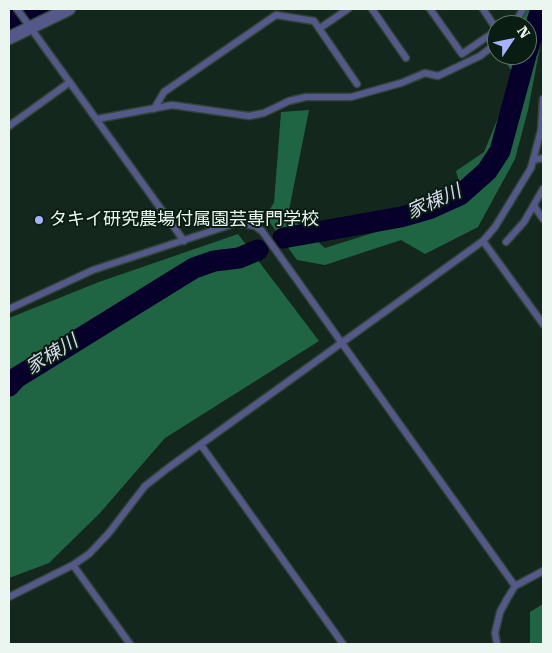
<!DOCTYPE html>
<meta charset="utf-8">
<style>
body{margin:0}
#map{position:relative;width:552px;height:653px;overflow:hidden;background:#14271c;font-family:"Roboto Serif",serif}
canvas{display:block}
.frame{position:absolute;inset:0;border:10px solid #eaf6ef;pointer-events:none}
.north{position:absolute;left:487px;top:15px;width:50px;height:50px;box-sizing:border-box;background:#0a1d13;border:1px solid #64746b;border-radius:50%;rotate:56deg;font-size:14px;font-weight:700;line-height:20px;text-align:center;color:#eaf6ef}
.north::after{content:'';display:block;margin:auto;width:18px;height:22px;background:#a7b1fc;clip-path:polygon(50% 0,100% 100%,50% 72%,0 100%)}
</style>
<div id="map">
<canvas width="552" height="653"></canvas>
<div class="frame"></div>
<div class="north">N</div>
</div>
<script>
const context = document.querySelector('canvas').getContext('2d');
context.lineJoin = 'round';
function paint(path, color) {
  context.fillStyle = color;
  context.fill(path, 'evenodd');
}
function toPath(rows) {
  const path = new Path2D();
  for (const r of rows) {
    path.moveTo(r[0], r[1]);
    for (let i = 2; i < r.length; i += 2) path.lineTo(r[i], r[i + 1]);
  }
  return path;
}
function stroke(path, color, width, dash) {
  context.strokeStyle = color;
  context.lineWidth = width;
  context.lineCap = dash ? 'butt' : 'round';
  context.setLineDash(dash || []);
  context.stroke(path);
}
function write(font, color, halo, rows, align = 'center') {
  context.font = font + ' "Roboto Serif","Noto Sans JP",serif';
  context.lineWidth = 4;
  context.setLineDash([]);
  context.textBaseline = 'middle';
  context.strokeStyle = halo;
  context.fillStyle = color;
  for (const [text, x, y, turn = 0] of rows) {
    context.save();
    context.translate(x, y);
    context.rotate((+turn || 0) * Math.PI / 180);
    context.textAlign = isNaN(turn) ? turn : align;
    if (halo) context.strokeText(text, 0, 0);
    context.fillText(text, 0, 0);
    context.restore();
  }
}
paint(toPath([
 [527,9,543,9,543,31,528,110,515,159,478,227,425,254,401,240,325,265,297,260,265,216,274,203,281,112,309,110,288,215,325,248,465,204,456,171,484,152,515,76,501,55,527,55,527,25,518,25],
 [238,234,319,341,165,438,100,513,49,563,9,578,9,318,99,282],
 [543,604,543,644,530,644,530,612]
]), '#206543');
stroke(toPath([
 [9,22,39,9],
 [527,52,541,9],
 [283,238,401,217,429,209,460,195,487,171,500,151,526,55],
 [9,386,16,378,194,268,214,261,239,258,258,250]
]), '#06002b', 21);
const lane = toPath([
 [17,9,184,241],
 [372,9,406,58],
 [430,9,462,54,497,30,483,9],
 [514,25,523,9],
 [320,28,348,9],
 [154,109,164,92,276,15,314,21,357,84],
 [97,119,172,105,249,116,264,113,289,101,306,97,351,97,401,83,425,73,438,76,480,56,497,43],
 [9,126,70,82],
 [533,160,543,158],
 [534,206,543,219],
 [483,241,543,324],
 [506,242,524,222,543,189],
 [9,309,93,270,236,223,255,226,262,231,515,586],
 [201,445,343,644],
 [73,565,130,644],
 [9,597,73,565,89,554,108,534,145,486,168,468,483,241,495,227,531,168,541,130,543,99],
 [497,644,495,633,500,612,507,599,515,586,543,571]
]);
const street = toPath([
 [9,38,69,9]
]);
stroke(lane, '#32443a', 9);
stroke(street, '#32443a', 15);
stroke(lane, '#545989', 6);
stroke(street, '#545989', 12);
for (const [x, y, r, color] of [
 [39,220,5,"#a7b1fc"]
]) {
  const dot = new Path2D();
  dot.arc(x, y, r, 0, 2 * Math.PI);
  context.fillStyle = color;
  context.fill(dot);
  stroke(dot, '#0a1d13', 2);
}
write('18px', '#eaf6ef', '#0a1d13', [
 ["タキイ研究農場付属園芸専門学校",49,220]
], 'left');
write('italic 19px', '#d5d8ed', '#0a1d13', [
 ["家棟川",434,202,-24],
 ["家棟川",52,355,-32]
]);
</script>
